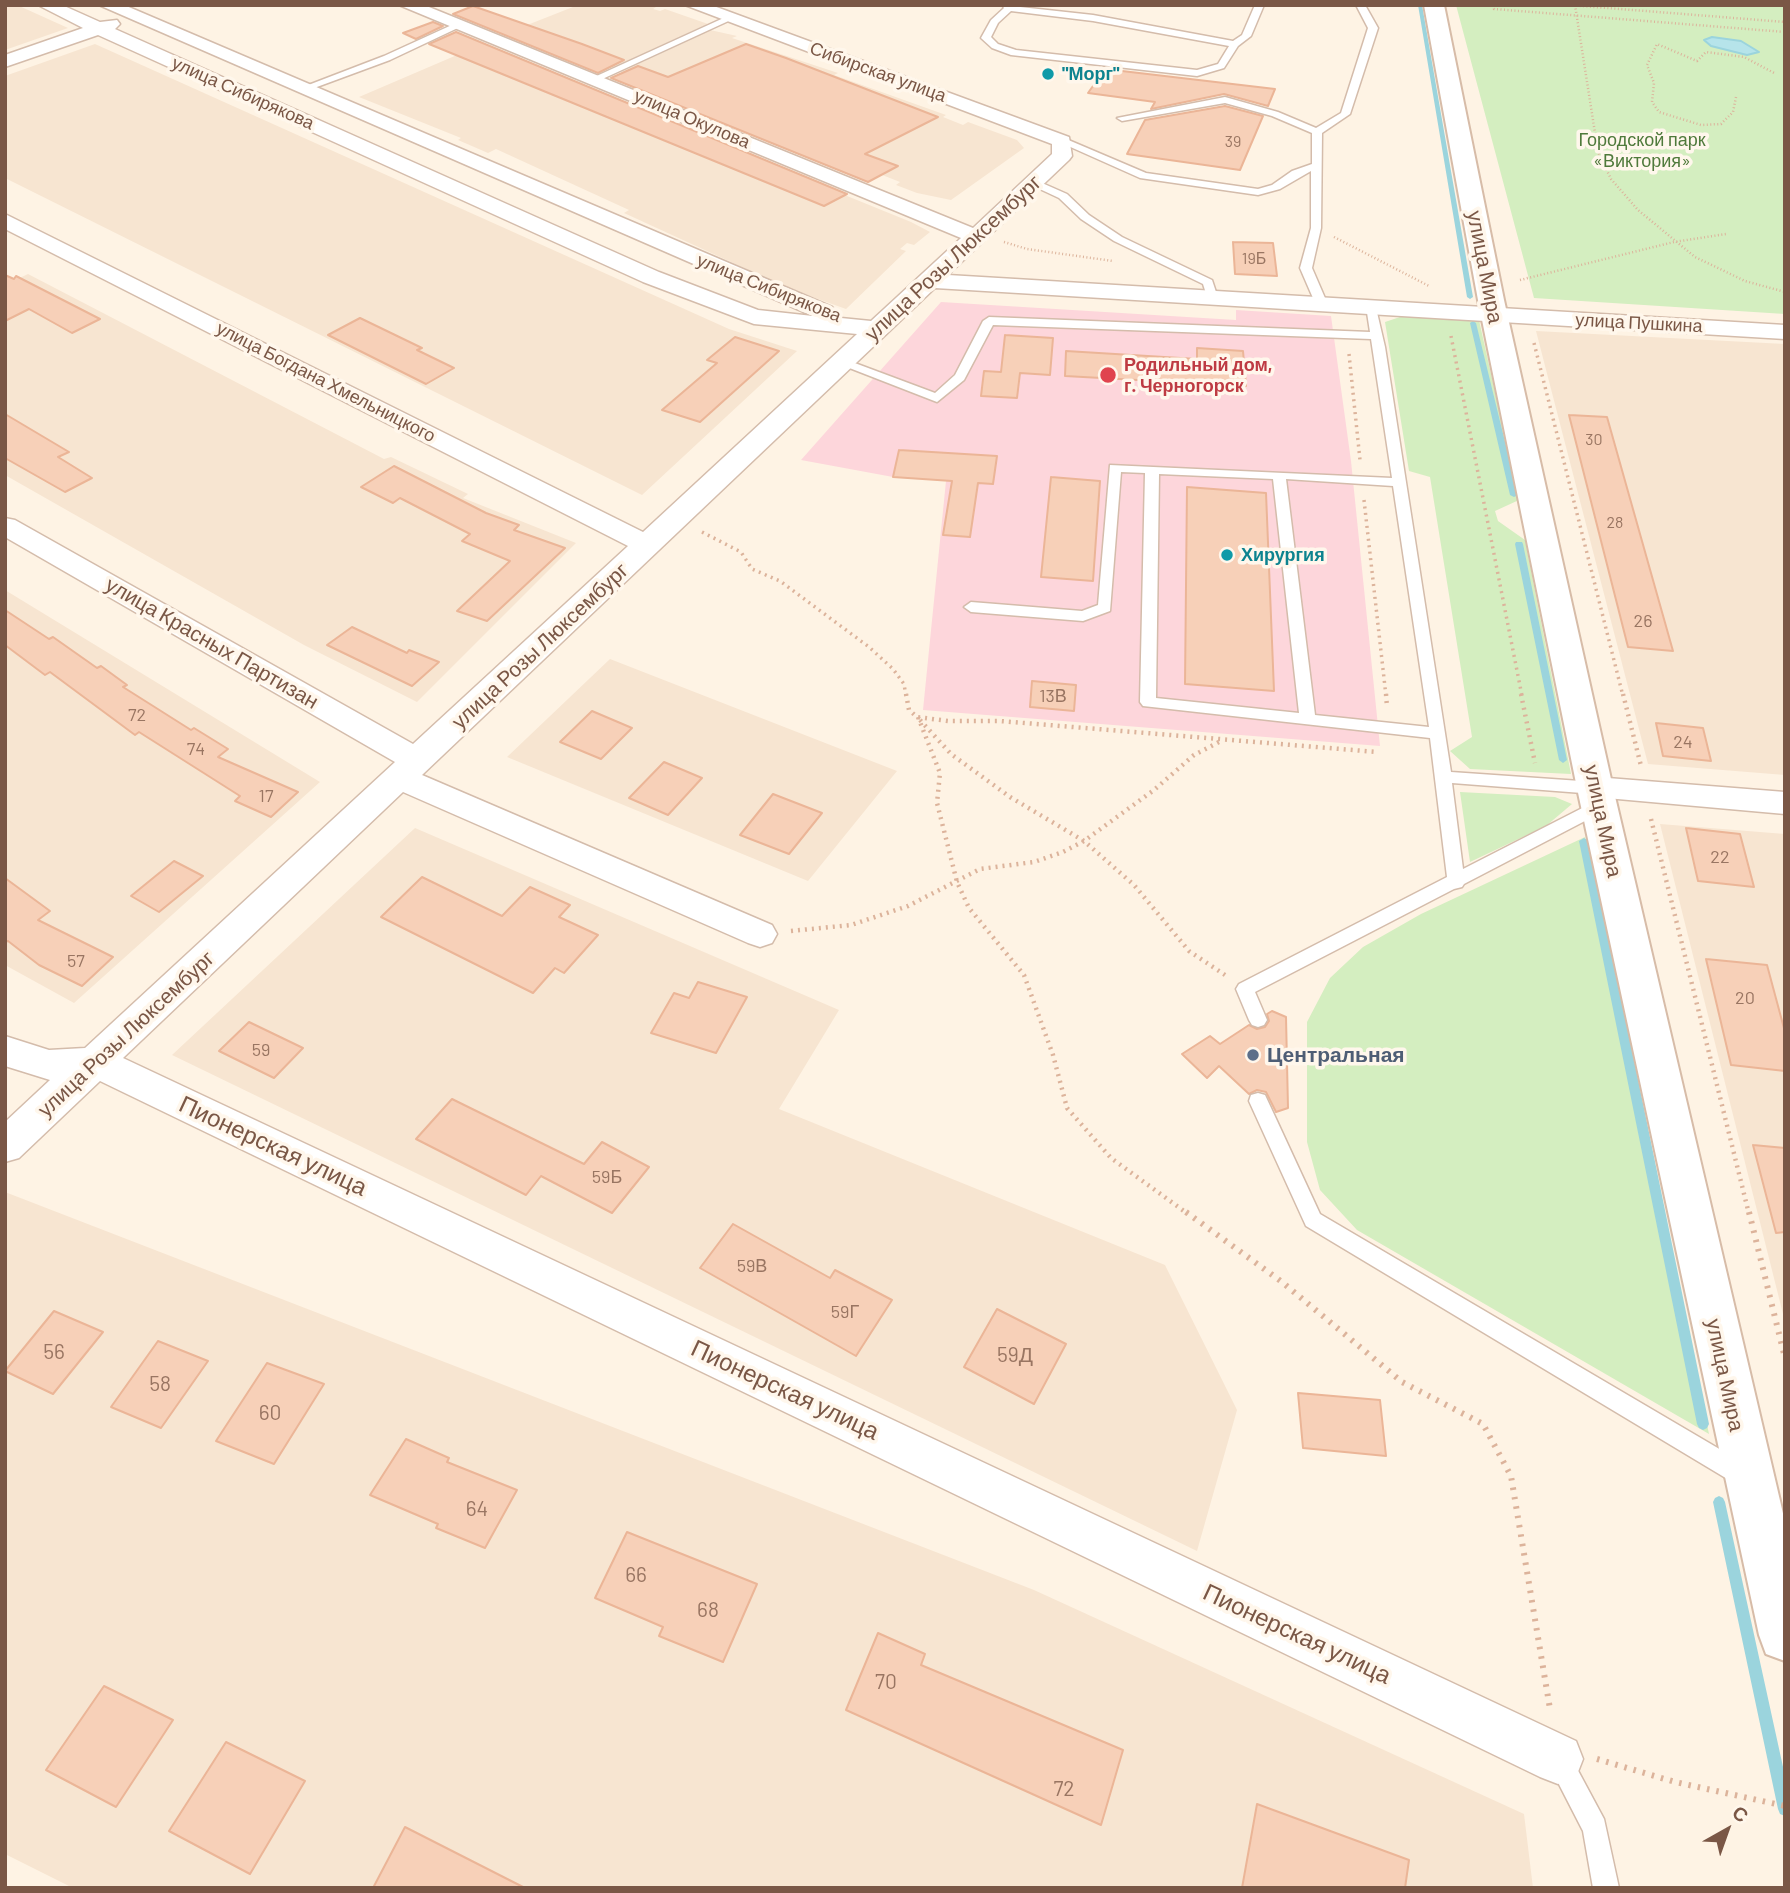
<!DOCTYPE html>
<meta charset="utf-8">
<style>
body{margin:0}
#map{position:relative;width:1790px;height:1893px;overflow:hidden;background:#fef3e4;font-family:Barlow,sans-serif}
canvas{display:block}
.frame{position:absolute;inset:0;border:7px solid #7a5746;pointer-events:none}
.north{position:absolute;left:1692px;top:1795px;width:70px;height:70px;-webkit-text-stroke:5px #fff7ec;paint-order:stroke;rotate:40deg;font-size:19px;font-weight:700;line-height:28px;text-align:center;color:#7a5746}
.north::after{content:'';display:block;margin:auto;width:24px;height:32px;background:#7a5746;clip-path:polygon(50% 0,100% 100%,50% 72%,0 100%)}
</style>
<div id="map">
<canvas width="1790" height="1893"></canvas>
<div class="frame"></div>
<div class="north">С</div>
</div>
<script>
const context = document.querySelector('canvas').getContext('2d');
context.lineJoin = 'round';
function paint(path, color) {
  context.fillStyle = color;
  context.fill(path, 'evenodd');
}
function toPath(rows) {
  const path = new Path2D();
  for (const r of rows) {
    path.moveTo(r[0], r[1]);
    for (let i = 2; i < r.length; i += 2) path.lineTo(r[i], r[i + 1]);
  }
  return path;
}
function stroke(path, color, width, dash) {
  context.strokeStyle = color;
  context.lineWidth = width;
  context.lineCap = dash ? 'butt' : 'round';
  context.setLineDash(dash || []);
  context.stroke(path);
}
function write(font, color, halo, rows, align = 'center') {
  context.font = font + ' Barlow,sans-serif';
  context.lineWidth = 7;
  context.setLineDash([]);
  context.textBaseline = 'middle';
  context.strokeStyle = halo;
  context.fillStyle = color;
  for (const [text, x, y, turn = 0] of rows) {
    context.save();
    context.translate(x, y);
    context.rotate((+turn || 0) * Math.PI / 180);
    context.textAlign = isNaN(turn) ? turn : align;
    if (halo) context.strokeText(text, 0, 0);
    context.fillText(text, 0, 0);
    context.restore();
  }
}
paint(toPath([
 [5,5,17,5,68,28,5,50],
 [578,5,652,5,656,7,653,9,660,11,665,9,708,24,614,67,606,68,507,33],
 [710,30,737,36,732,38,838,73,834,75,946,115,943,117,963,125,968,122,1017,140,1024,148,951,200,917,193,896,185,900,182,621,72],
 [95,44,729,329,797,351,642,495,5,178,5,76],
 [478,46,911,222,930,232,914,245,907,243,900,249,906,251,846,309,790,289,624,213,629,210,496,149,488,153,458,140,461,138,359,97],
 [28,274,384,459,391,457,468,494,463,498,576,543,417,702,304,645,5,475,5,285],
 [1536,331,1785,344,1785,775,1648,764],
 [5,590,320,782,74,1003,5,965],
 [610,659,897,771,808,881,507,757],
 [1660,824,1785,834,1785,1322],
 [415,828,839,1010,779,1109,1165,1265,1237,1410,1197,1551,172,1055],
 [5,1192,1034,1590,1524,1814,1533,1888,73,1888,5,1854]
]), '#f7e5d1');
paint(toPath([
 [941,302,1236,320,1236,310,1331,316,1351,461,1380,746,923,710,946,481,993,484,996,456,899,450,893,477,801,460]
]), '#fdd6db');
paint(toPath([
 [1456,5,1785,5,1785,314,1534,298],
 [1403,316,1479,320,1519,500,1495,511,1498,521,1525,540,1571,774,1470,769,1450,751,1472,737,1430,477,1409,471,1385,322],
 [1460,792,1555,797,1572,804,1546,826,1470,862],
 [1585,837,1709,1434,1357,1230,1320,1190,1307,1142,1307,1022,1330,978,1363,947,1421,914]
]), '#d4eec0');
const water = toPath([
 [1712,37,1741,41,1759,52,1747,55,1711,46,1704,40,1712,37]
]);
paint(water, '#b6e4ea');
stroke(water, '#9bd4dd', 2);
paint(toPath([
 [1418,5,1422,5,1473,297,1470,299,1467,297,1418,5],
 [1473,321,1476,323,1518,495,1514,497,1510,495,1470,323,1473,321],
 [1516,542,1522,542,1523,544,1567,760,1563,763,1559,760,1515,544,1516,542],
 [1584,838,1589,841,1709,1424,1707,1428,1703,1430,1699,1428,1697,1424,1579,841,1584,838],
 [1719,1496,1723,1498,1725,1502,1785,1776,1785,1816,1780,1814,1778,1809,1713,1502,1715,1498,1719,1496]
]), '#9bd4dd');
const building = toPath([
 [473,6,582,44,624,60,598,73,453,14,473,6],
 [433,22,443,26,416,39,403,33,433,22],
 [456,32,847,194,824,206,429,44,456,32],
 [746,44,786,58,938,117,865,154,898,166,868,182,611,78,638,66,668,77,746,44],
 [1105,69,1275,89,1268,106,1224,94,1151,109,1155,102,1088,93,1105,69],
 [1225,106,1263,116,1240,170,1127,154,1145,120,1225,106],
 [1233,242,1273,243,1277,276,1235,274,1233,242],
 [5,275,14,279,16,276,100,319,72,333,29,309,5,321,5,275],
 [360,318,422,348,417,350,454,368,426,384,328,335,360,318],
 [1005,335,1053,338,1050,375,1020,373,1017,398,981,396,984,371,1001,372,1005,335],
 [735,337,779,351,700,422,662,410,717,363,707,360,735,337],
 [1197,348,1243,351,1246,386,1065,376,1066,351,1197,359,1197,348],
 [5,414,69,452,58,457,92,478,65,492,5,458,5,414],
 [1569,415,1607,417,1673,651,1628,647,1569,415],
 [899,450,997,456,993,484,978,483,970,537,943,535,952,481,893,477,899,450],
 [394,466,486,513,519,525,514,530,565,548,487,621,457,611,510,561,462,541,470,534,400,498,393,503,361,487,394,466],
 [1051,477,1100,481,1093,581,1041,577,1051,477],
 [1187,487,1266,493,1274,691,1185,684,1187,487],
 [5,610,49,639,53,637,97,668,101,666,127,685,123,687,191,730,194,728,228,749,218,757,298,792,271,817,235,801,240,796,139,732,135,735,50,672,45,675,5,645,5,610],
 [352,627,407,653,409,650,439,662,412,686,327,645,352,627],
 [1032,681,1076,685,1074,711,1030,707,1032,681],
 [592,711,632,728,601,759,560,742,592,711],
 [1656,723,1703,728,1711,761,1663,756,1656,723],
 [664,762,702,778,668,815,629,798,664,762],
 [773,794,822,813,789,854,740,835,773,794],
 [1686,828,1740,834,1754,887,1698,881,1686,828],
 [174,861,203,876,159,912,131,896,174,861],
 [422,877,502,916,530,887,570,905,559,917,598,935,564,973,555,968,533,993,381,917,422,877],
 [5,878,50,911,38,920,113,957,82,986,39,965,8,941,5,942,5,878],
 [1706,959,1767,965,1785,1032,1785,1071,1731,1065,1706,959],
 [698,982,747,997,716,1053,651,1033,674,993,689,998,698,982],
 [1272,1011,1286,1017,1288,1108,1276,1112,1266,1092,1257,1090,1249,1094,1219,1066,1207,1078,1182,1054,1210,1036,1220,1044,1249,1025,1257,1029,1265,1027,1269,1021,1267,1014,1272,1011],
 [249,1022,303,1048,274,1078,219,1051,249,1022],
 [452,1099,584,1164,602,1142,649,1167,612,1213,541,1176,526,1195,416,1139,452,1099],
 [1753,1145,1785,1148,1785,1232,1776,1233,1753,1145],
 [733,1224,830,1278,835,1270,892,1300,856,1356,700,1268,733,1224],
 [997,1309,1066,1344,1034,1404,964,1367,997,1309],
 [54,1311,103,1332,53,1394,5,1371,54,1311],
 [158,1341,208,1361,161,1428,111,1407,158,1341],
 [267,1363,324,1384,274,1464,216,1441,267,1363],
 [1298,1393,1380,1400,1386,1456,1303,1448,1298,1393],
 [406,1439,449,1458,447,1462,517,1490,485,1548,436,1528,438,1524,370,1495,406,1439],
 [627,1532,757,1584,723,1662,659,1636,663,1627,595,1598,627,1532],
 [878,1633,925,1654,921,1665,1123,1750,1101,1825,846,1710,878,1633],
 [104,1686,173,1720,116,1807,46,1770,104,1686],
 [226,1742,305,1781,250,1874,169,1831,226,1742],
 [1257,1804,1409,1860,1405,1888,1242,1888,1257,1804],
 [405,1827,525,1888,373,1888,405,1827]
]);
paint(building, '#f7d0b8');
stroke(building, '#ebb597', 2);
const service = toPath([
 [1002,5,1093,15,1233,41,1242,35,1255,5,1264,5,1251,36,1238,46,1224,68,1197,76,1011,55,992,48,981,38,991,20,1004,8,1002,5],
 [1011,11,1093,21,1229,46,1218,64,1197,70,1016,50,998,44,991,37,998,23,1011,11],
 [1356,5,1365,5,1378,28,1350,114,1322,133,1321,228,1312,268,1328,305,1326,307,1316,305,1300,268,1311,228,1311,171,1280,189,1258,195,1140,178,1057,141,1066,139,1146,173,1258,189,1272,185,1292,171,1312,164,1312,133,1272,116,1225,103,1122,121,1117,118,1225,97,1278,112,1316,128,1341,113,1368,28,1356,5],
 [728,16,735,18,598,81,590,79,728,16],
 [454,24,462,26,390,60,306,91,298,89,384,56,454,24],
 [1033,179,1067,194,1089,215,1122,237,1212,280,1218,298,1208,300,1203,284,1114,241,1081,219,1059,198,1029,184,1028,182,1033,179],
 [1366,306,1376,308,1385,347,1451,772,1595,782,1603,788,1595,794,1452,783,1463,869,1594,802,1606,802,1608,806,1606,810,1464,884,1462,887,1454,889,1255,992,1267,1020,1264,1025,1258,1027,1252,1025,1249,1020,1236,989,1239,984,1447,877,1430,738,1143,706,1140,702,1145,473,1121,472,1110,611,1083,621,971,612,964,607,971,602,1082,611,1098,605,1110,465,1392,478,1371,339,993,325,964,380,937,402,834,362,844,359,935,393,955,375,983,321,989,317,1370,332,1366,306],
 [1159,474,1273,479,1299,713,1156,698,1159,474],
 [1286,479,1393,486,1429,727,1315,715,1286,479],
 [1258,1093,1265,1095,1320,1214,1750,1467,1753,1475,1750,1483,1742,1486,1734,1483,1306,1226,1249,1101,1251,1095,1258,1093],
 [1558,1747,1567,1750,1604,1819,1619,1888,1593,1888,1583,1831,1546,1759,1549,1750,1558,1747]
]);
const minor = toPath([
 [38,5,62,5,100,22,117,20,120,24,115,29,659,272,758,310,813,316,99,5,124,5,832,307,836,312,831,317,871,321,961,238,399,5,424,5,973,228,1052,154,1052,144,685,5,711,5,1069,137,1072,156,1069,160,948,275,1785,325,1785,339,935,288,422,775,772,925,777,934,772,943,760,947,748,943,403,792,123,1058,1576,1741,1583,1759,1576,1777,1558,1784,1540,1777,100,1081,19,1158,5,1162,5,1122,50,1080,5,1066,5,1036,49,1050,85,1048,395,762,5,537,5,518,15,520,413,744,628,546,5,229,5,214,643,532,857,334,754,324,643,282,98,35,5,67,5,55,83,28,38,5],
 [1595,777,1785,792,1785,814,1584,796,1579,788,1584,780,1595,777]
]);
const secondary = toPath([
 [1424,5,1444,5,1504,300,1613,788,1785,1522,1785,1661,1766,1654,1759,1635,1577,788,1478,300,1424,5]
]);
stroke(service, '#d4bcab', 3);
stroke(minor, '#d4bcab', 3);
stroke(secondary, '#d7bca8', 4);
stroke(toPath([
 [1494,5,1494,9,1785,32],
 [1569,5,1785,22],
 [1575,5,1598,152,1611,179,1638,210,1695,257,1745,281,1785,292],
 [1736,97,1733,112,1721,124,1701,125,1659,112,1652,102,1654,83,1647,65,1657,44,1697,61,1706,52,1744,57,1776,74],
 [1334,237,1429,286],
 [1004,242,1027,249,1113,261],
 [1520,280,1674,242,1726,234]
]), '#dcb39b', 2.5, [1, 2.5]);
stroke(toPath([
 [1451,336,1522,696],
 [1534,343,1623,696],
 [1349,354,1360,460],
 [1364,500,1386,696],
 [702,532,741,552,752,569,780,581,869,647,893,669,904,684,906,696]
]), '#dcb39b', 3.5, [2, 4.5]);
stroke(toPath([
 [906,694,909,710,917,717,948,721,1000,721,1377,752],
 [1386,694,1387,707],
 [1521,694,1535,763],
 [1623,694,1641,766],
 [918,717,940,773,937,803,957,882,969,908,1024,975,1053,1055,1067,1108,1111,1158,1188,1214],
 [920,720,951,754,1010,797,1084,841,1134,885,1189,951,1225,975],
 [1651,819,1749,1214],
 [791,931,851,925,908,906,980,869,1034,862,1063,852,1084,841,1154,790,1194,755,1219,742]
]), '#dcb39b', 4.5, [2, 5]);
stroke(toPath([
 [1186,1212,1282,1282,1402,1382,1483,1424,1511,1476,1550,1709],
 [1749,1212,1785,1358],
 [1597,1759,1675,1782,1785,1806]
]), '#dcb39b', 6, [2.5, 7]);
paint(service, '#fff');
paint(minor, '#fff');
paint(secondary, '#fff');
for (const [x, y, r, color] of [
 [1048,74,7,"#0f9aa8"],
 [1108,375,9,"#e0444e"],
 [1227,555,7,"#0f9aa8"],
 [1253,1055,7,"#5c6f8a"]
]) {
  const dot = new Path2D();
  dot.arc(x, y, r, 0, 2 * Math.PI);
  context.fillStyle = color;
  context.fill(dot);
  stroke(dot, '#fff7ec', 2.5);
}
write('16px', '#997562', null, [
 ["39",1233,142],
 ["19Б",1254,259],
 ["30",1594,440],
 ["28",1615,523]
]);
write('18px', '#7a5746', '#fff7ec', [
 ["Сибирская улица",878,72,20],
 ["улица Сибирякова",243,93,24],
 ["улица Окулова",692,119,23],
 ["улица Сибирякова",769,288,22],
 ["улица Пушкина",1639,323,3],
 ["улица Богдана Хмельницкого",326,382,27]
]);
write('bold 18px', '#0d838f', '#fff7ec', [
 ["\"Морг\"",1062,74],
 ["Хирургия",1241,555]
], 'left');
write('18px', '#4f7a3b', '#fff7ec', [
 ["Городской парк",1642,140],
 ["«Виктория»",1642,161]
]);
write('bold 18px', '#be3a42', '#fff7ec', [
 ["Родильный дом,",1124,365],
 ["г. Черногорск",1124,386]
], 'left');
write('18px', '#997562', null, [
 ["26",1643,621],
 ["13В",1053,696],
 ["72",137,715],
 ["24",1683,742],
 ["74",196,749],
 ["17",266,796],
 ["22",1720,857],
 ["57",76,961],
 ["20",1745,998],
 ["59",261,1050],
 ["59Б",607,1177],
 ["59В",752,1266],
 ["59Г",845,1312]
]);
write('21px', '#7a5746', '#fff7ec', [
 ["улица Розы Люксембург",953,258,-43],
 ["улица Мира",1485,267,79],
 ["улица Красных Партизан",212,643,30],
 ["улица Розы Люксембург",540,646,-43],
 ["улица Мира",1603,821,78],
 ["улица Розы Люксембург",126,1034,-43],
 ["улица Мира",1725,1375,78]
]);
write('bold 21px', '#4e5e75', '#fff7ec', [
 ["Центральная",1267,1055]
], 'left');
write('21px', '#997562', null, [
 ["56",54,1352],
 ["59Д",1015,1355],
 ["58",160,1384],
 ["60",270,1413],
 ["64",477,1509],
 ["66",636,1575],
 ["68",708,1610],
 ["70",886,1682],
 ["72",1064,1789]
]);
write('24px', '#7a5746', '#fff7ec', [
 ["Пионерская улица",273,1146,25],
 ["Пионерская улица",785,1390,25],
 ["Пионерская улица",1297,1634,25]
]);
</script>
